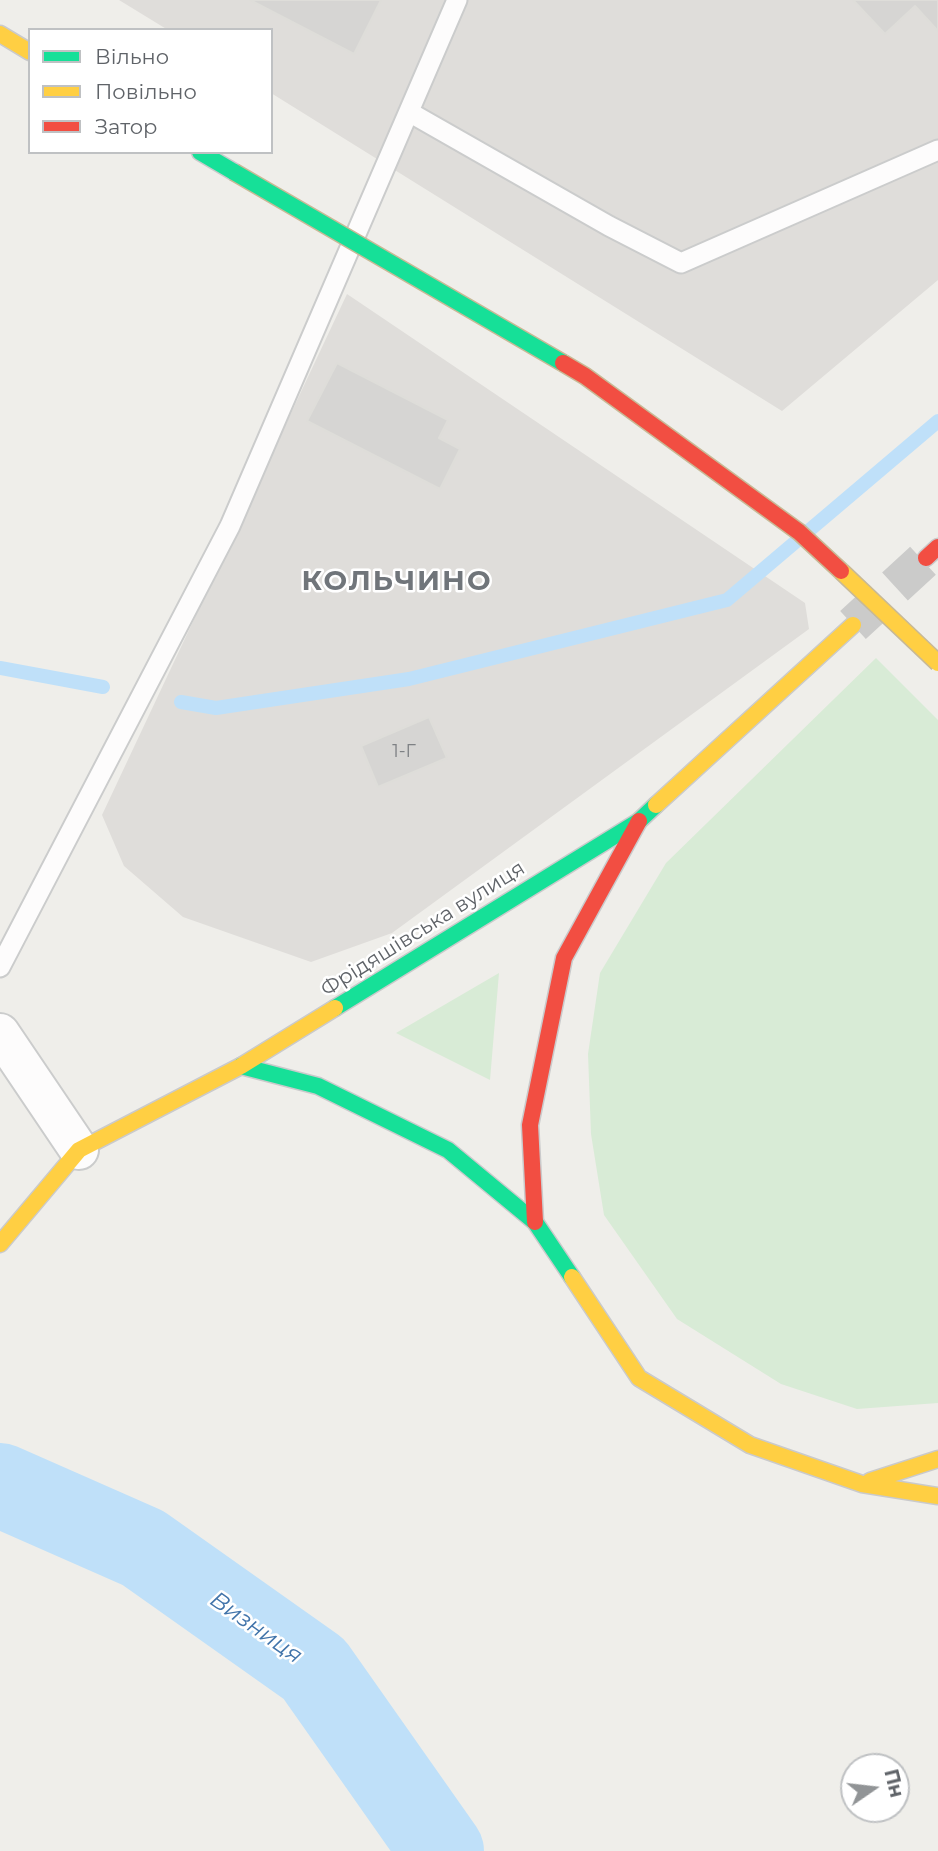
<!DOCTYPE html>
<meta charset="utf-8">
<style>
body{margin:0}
#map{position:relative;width:938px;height:1851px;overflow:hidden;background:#efeeea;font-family:Montserrat,sans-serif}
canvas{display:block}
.legend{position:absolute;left:28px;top:28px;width:245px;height:126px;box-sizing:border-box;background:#fff;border:2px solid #bfc1c3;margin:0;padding:9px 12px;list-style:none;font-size:21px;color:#5f6368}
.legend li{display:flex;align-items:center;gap:14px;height:35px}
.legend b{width:35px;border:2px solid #bfc1c3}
.north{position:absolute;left:840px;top:1753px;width:70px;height:70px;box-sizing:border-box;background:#fff;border:2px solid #bfc1c3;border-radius:50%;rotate:76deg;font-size:19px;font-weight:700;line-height:28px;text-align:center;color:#5f6368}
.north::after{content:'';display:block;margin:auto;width:24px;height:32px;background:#919496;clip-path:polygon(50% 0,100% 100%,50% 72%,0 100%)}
</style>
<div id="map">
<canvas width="938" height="1851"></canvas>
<ul class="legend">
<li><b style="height:9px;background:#16e098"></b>Вільно</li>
<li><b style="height:9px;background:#ffcf43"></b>Повільно</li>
<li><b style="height:9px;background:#f24e42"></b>Затор</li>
</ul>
<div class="north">Пн</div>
</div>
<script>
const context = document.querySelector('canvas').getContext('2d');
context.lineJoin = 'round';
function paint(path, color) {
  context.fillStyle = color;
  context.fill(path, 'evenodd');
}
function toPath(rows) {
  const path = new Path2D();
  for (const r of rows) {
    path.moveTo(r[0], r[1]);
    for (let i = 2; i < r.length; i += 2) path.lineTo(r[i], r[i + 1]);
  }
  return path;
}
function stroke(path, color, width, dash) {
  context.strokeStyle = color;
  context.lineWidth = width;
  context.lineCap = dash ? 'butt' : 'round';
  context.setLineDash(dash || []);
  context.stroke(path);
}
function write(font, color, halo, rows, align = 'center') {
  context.font = font + ' Montserrat,sans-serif';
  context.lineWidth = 5;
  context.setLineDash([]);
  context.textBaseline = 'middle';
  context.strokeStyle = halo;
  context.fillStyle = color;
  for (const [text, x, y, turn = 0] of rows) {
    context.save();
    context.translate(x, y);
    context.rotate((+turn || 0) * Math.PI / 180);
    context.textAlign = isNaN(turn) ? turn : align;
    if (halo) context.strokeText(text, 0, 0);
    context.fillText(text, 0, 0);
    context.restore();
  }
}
paint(toPath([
 [119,0,938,0,938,280,782,411,271,93,271,30,168,30],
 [347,294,805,603,809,629,392,933,311,962,183,917,124,866,102,815]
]), '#dfddda');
paint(toPath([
 [876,658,938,720,938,1403,857,1409,781,1384,677,1319,604,1215,591,1134,588,1054,600,973,666,863],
 [499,973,490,1080,396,1033]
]), '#d8ebd6');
stroke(toPath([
 [0,668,103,687],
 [181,702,216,708,409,679,727,600,938,421]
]), '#bfe0f9', 14);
stroke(toPath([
 [0,1485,143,1548,314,1669,442,1851]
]), '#bfe0f9', 84);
const building = toPath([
 [250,0,381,0,354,54,250,0],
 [853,0,938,0,938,31,915,6,885,34,853,0],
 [337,363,448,420,439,438,460,449,440,489,307,421,337,363],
 [429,717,447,758,378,787,361,746,429,717]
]);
paint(building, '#d6d5d3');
stroke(building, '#deddd9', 2);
stroke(toPath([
 [853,625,926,558]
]), '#cbcbca', 38, [38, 19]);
const lane = toPath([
 [409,112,609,226,681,263,938,150],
 [0,967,230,526,457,0]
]);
const street = toPath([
 [0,1033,79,1150]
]);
const fast = toPath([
 [200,152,234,172],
 [335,1008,639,821,656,805],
 [241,1066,318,1086,448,1150,535,1222,572,1277]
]);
const slow = toPath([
 [0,34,30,52],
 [656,805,853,625],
 [0,1244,79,1150,241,1066,335,1008],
 [572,1277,639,1378,750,1445,862,1484,938,1496],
 [870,1481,938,1459]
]);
const jam = toPath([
 [926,558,938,547],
 [535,1222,530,1125,564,958,639,821]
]);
stroke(lane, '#cbcccc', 23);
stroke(street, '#cbcccc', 42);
stroke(fast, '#cacacb', 19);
stroke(slow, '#cacacb', 19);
stroke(jam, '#cacacb', 19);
stroke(lane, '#fdfcfc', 19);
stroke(street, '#fdfcfc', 38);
stroke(fast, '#16e098', 16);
stroke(slow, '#ffcf43', 16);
stroke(jam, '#f24e42', 16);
const fastBridge = toPath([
 [234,172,563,363]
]);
const slowBridge = toPath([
 [841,571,938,663]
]);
const jamBridge = toPath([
 [563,363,585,376,799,532,841,571]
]);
stroke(fastBridge, '#c8b996', 19, []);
stroke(slowBridge, '#c8b996', 19, []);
stroke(jamBridge, '#c8b996', 19, []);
stroke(fastBridge, '#16e098', 16);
stroke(slowBridge, '#ffcf43', 16);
stroke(jamBridge, '#f24e42', 16);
write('18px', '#7e8184', null, [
 ["1-Г",404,752]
]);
write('21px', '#5f6368', '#fff', [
 ["Фрідяшівська вулиця",423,929,-32]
]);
write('italic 23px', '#4174aa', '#fff', [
 ["Визниця",256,1628,35]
]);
context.letterSpacing = '2px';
write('bold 28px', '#70757a', '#fff', [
 ["КОЛЬЧИНО",397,582]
]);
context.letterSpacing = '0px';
</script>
